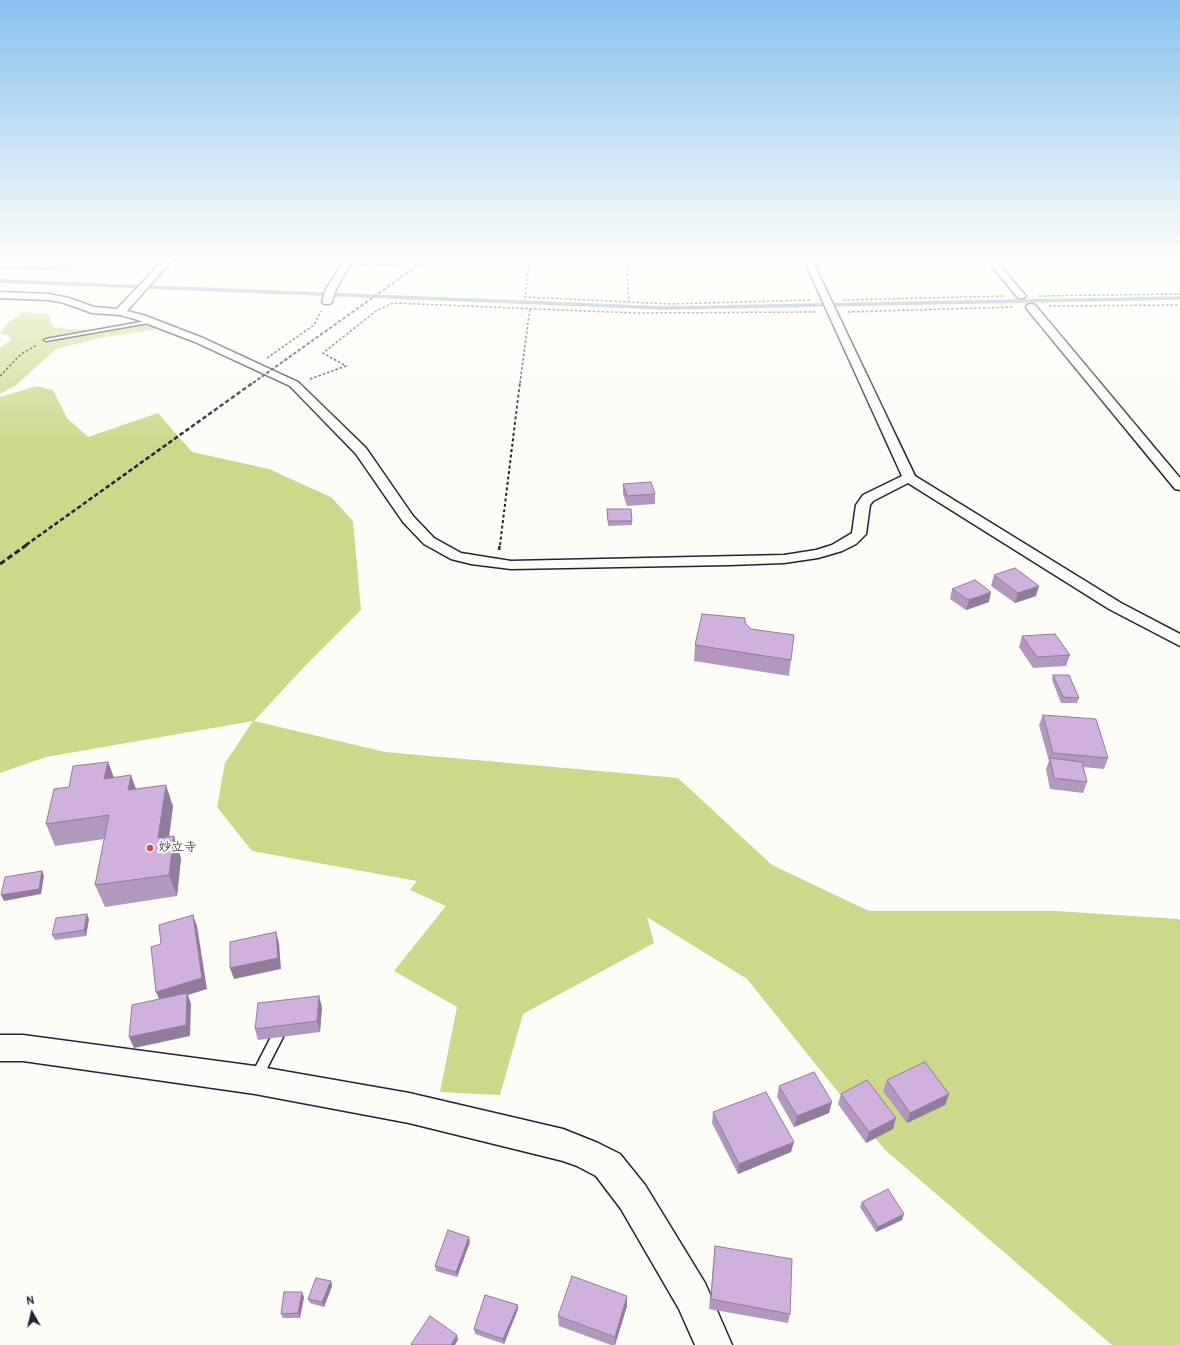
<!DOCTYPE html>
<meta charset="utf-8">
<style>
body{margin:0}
#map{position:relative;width:1180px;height:1345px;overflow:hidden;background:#fdfcf7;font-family:Pangolin,sans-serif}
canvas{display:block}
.north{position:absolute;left:12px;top:1293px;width:40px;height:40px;-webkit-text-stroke:3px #fdfcf7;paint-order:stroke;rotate:352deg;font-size:11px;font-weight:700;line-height:16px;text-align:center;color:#22223b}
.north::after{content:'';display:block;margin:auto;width:14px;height:18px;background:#22223b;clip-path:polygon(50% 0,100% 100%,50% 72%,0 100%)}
</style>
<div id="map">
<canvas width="1180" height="1345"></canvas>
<div class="north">N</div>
</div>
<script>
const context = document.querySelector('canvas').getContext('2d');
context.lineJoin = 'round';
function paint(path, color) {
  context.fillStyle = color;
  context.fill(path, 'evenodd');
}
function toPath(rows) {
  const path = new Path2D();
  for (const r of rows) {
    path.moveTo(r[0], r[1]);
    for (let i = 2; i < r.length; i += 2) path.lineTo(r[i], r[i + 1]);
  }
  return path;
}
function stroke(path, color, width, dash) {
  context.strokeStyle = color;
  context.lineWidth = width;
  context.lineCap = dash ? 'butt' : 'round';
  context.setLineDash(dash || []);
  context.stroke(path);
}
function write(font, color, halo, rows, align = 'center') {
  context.font = font + ' Pangolin,"Klee One",sans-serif';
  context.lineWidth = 4;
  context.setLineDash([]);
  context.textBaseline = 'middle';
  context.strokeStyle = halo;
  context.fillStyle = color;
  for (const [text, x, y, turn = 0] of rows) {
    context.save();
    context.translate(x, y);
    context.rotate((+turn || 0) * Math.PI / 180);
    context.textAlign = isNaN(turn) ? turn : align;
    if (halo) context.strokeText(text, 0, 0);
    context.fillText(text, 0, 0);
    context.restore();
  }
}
paint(toPath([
 [23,312,47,314,50,317,51,322,54,327,66,329,101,330,142,319,158,329,100,338,56,349,16,385,0,394,0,348,11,340,9,336,0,333,8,323],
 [37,386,53,390,67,418,88,437,158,413,192,452,269,469,331,497,353,521,361,610,304,667,254,721,385,752,678,778,772,865,869,911,1056,911,1178,919,1180,921,1180,1345,1112,1345,884,1149,747,979,647,917,654,943,523,1014,500,1095,440,1092,457,1007,394,971,446,906,410,890,417,881,252,851,217,807,225,763,253,721,46,757,0,773,0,397]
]), '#cdd88b');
stroke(toPath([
 [0,281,666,308,1180,298]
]), '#698dad', 3.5);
const service = toPath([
 [152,320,154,321,154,322,46,341,44,340,46,339,152,320],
 [277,1032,281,1033,283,1037,281,1041,261,1080,257,1081,253,1080,251,1076,253,1072,273,1033,277,1032]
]);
const minor = toPath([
 [167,256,176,256,127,311,143,315,203,338,298,382,366,448,413,516,434,538,461,553,511,561,784,555,816,550,832,545,852,533,856,505,863,495,902,476,802,256,810,256,915,476,1121,603,1180,634,1180,646,1109,609,908,483,873,501,870,505,866,534,856,544,842,551,818,558,784,563,730,565,511,569,471,564,451,559,424,544,403,522,356,454,290,386,195,342,135,319,120,315,92,313,64,303,49,300,0,298,0,292,49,294,69,298,94,307,117,309,167,256],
 [347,256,355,256,336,289,332,302,330,304,324,304,322,302,326,289,347,256],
 [984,256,992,256,1024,294,1026,296,1024,298,1018,298,984,256],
 [1031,304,1035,305,1180,478,1180,490,1175,489,1027,309,1026,307,1027,305,1031,304]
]);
const tertiary = toPath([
 [0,1035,23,1035,255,1066,409,1093,563,1129,598,1143,620,1154,645,1185,705,1283,732,1345,695,1345,679,1309,621,1209,596,1176,577,1166,563,1161,409,1123,255,1094,23,1061,0,1061,0,1035]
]);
stroke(service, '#22223b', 3);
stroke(minor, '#22223b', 3);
stroke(tertiary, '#22223b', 3);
stroke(toPath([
 [530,256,525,297,671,304,812,300],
 [626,256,629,303],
 [1168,256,1180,265],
 [0,268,67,269,82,256],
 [1039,296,1180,294],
 [843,300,1004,296],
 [1049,306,1180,305],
 [848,312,1014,307],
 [267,358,314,325,321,311],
 [0,376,21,354,37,345],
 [310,379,346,366,323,353,376,311,393,303,635,313,817,312],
 [520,383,530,308]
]), '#22223b', 1.5, [2.5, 2]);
stroke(toPath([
 [500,545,520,382]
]), '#22223b', 2, [3, 2.5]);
stroke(toPath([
 [499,550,500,544]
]), '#22223b', 2.5, [4, 3]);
paint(service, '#fdfcf7');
paint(minor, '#fdfcf7');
paint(tertiary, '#fdfcf7');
stroke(toPath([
 [253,383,431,256]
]), '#22223b', 2, [3.5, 2]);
stroke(toPath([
 [26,545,254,382]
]), '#22223b', 2.5, [4.5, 2.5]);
stroke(toPath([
 [0,564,28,544]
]), '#22223b', 3, [6, 3]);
paint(toPath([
 [373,256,374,261,372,266,355,266,354,259],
 [375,256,405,256,394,256,395,262,394,266,376,266,375,259],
 [623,484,655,494,655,504,627,506,623,494],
 [607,509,632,521,632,525,608,526],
 [994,575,1036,596,1015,603,991,586],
 [952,589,989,602,966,610,950,599],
 [745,623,751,629,791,660,789,676,694,661,695,645],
 [1022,636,1070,655,1066,666,1033,668,1019,647],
 [1053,675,1079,698,1077,703,1061,703,1052,680],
 [1043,715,1108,758,1104,769,1083,767,1087,782,1083,793,1050,789,1046,769,1049,761,1039,725],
 [108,762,114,778,136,789,173,806,169,837,181,858,177,896,105,907,95,885,104,839,55,846,46,824,69,787],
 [89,919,86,936,55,940,52,935],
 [322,1007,320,1032,258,1040,255,1029],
 [887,1080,949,1094,945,1105,907,1123,883,1091],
 [779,1086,829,1113,794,1127,777,1097],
 [841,1094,893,1129,866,1143,838,1104],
 [713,1112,791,1152,738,1174,712,1123],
 [862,1202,902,1220,876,1232,860,1207],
 [470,1242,457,1277,436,1271,435,1266],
 [715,1246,790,1314,788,1323,709,1309,714,1256],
 [331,1281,332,1286,324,1307,310,1303,308,1299],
 [304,1297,300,1318,283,1318,281,1314],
 [627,1306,615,1345,611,1345,559,1326,558,1316],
 [518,1309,504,1344,475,1334,474,1329]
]), '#b398be');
paint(toPath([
 [372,256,373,256,374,261,372,266,371,259],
 [394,256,395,262,394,266,393,259],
 [1039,586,1036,596,1015,603,1018,593],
 [991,592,989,602,966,610,969,600],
 [108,762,116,783,104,779],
 [131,775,139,797,128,790],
 [166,785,173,806,166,860,158,838],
 [174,836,181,858,177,896,169,875],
 [42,871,44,876,41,894,4,901,1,895],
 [87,914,89,919,86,936,84,930],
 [193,915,197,926,207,989,188,995,191,1004,190,1036,134,1048,129,1037,161,1003,156,992],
 [276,932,279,943,281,969,234,979,230,968],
 [319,996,322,1007,320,1032,317,1021],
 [949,1094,945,1105,907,1123,910,1113],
 [832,1102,829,1113,794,1127,797,1116],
 [896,1118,893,1129,866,1143,869,1132],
 [794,1142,791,1152,738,1174,739,1164],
 [904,1214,902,1220,876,1232,878,1227],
 [469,1237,470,1242,457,1277,456,1272],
 [331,1281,332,1286,324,1307,322,1302],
 [302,1292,304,1297,300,1318,298,1313],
 [627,1296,627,1306,615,1345,615,1337],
 [518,1305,518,1309,504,1344,503,1339],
 [457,1335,458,1340,455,1345,451,1345]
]), '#927c9b');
const building = toPath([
 [354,256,372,256,371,259,354,259,354,256],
 [375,256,394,256,393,259,375,259,375,256],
 [651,482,655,494,627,496,623,484,651,482],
 [607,509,631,509,632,521,608,521,607,509],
 [1015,568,1039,586,1018,593,994,575,1015,568],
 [975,580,991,592,969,600,952,589,975,580],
 [702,614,745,618,745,623,751,629,794,635,791,660,695,645,702,614],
 [1055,634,1070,655,1037,657,1022,636,1055,634],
 [1053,675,1069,675,1079,698,1063,697,1053,675],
 [1043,715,1096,719,1108,758,1053,753,1043,715],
 [1050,758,1082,762,1087,782,1054,778,1050,758],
 [108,762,104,779,131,775,128,790,166,785,158,838,174,836,169,875,95,885,109,815,46,824,54,789,69,787,73,766,108,762],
 [42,871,39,889,1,895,5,877,42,871],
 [87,914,84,930,52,935,56,918,87,914],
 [193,915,202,978,156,992,151,947,161,944,159,925,193,915],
 [276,932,278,958,230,968,230,942,276,932],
 [187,993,186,1025,129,1037,132,1005,187,993],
 [319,996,317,1021,255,1029,258,1003,319,996],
 [925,1062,949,1094,910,1113,887,1080,925,1062],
 [814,1072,832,1102,797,1116,779,1086,814,1072],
 [867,1080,896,1118,869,1132,841,1094,867,1080],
 [766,1092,794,1142,739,1164,713,1112,766,1092],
 [888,1189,904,1214,878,1227,862,1202,888,1189],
 [448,1230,469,1237,456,1272,435,1266,448,1230],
 [715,1246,792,1259,790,1314,711,1299,715,1246],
 [572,1276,627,1296,615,1337,558,1316,572,1276],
 [316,1278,331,1281,322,1302,308,1299,316,1278],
 [284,1292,302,1292,298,1313,281,1314,284,1292],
 [485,1295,518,1305,503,1339,474,1329,485,1295],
 [430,1316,457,1335,451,1345,412,1345,411,1344,430,1316]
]);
paint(building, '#d0b1dd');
stroke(building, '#927c9b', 1);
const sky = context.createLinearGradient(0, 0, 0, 444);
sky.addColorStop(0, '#88c1ef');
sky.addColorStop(0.58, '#fefefb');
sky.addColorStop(1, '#fefefb00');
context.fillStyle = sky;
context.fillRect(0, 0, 1180, 444);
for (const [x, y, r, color] of [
 [150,848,4,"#d1495b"]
]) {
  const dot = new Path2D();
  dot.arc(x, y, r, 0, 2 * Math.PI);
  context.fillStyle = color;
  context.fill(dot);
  stroke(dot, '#fdfcf7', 1.5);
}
write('13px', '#22223b', '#fdfcf7', [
 ["妙立寺",158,848]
], 'left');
</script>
